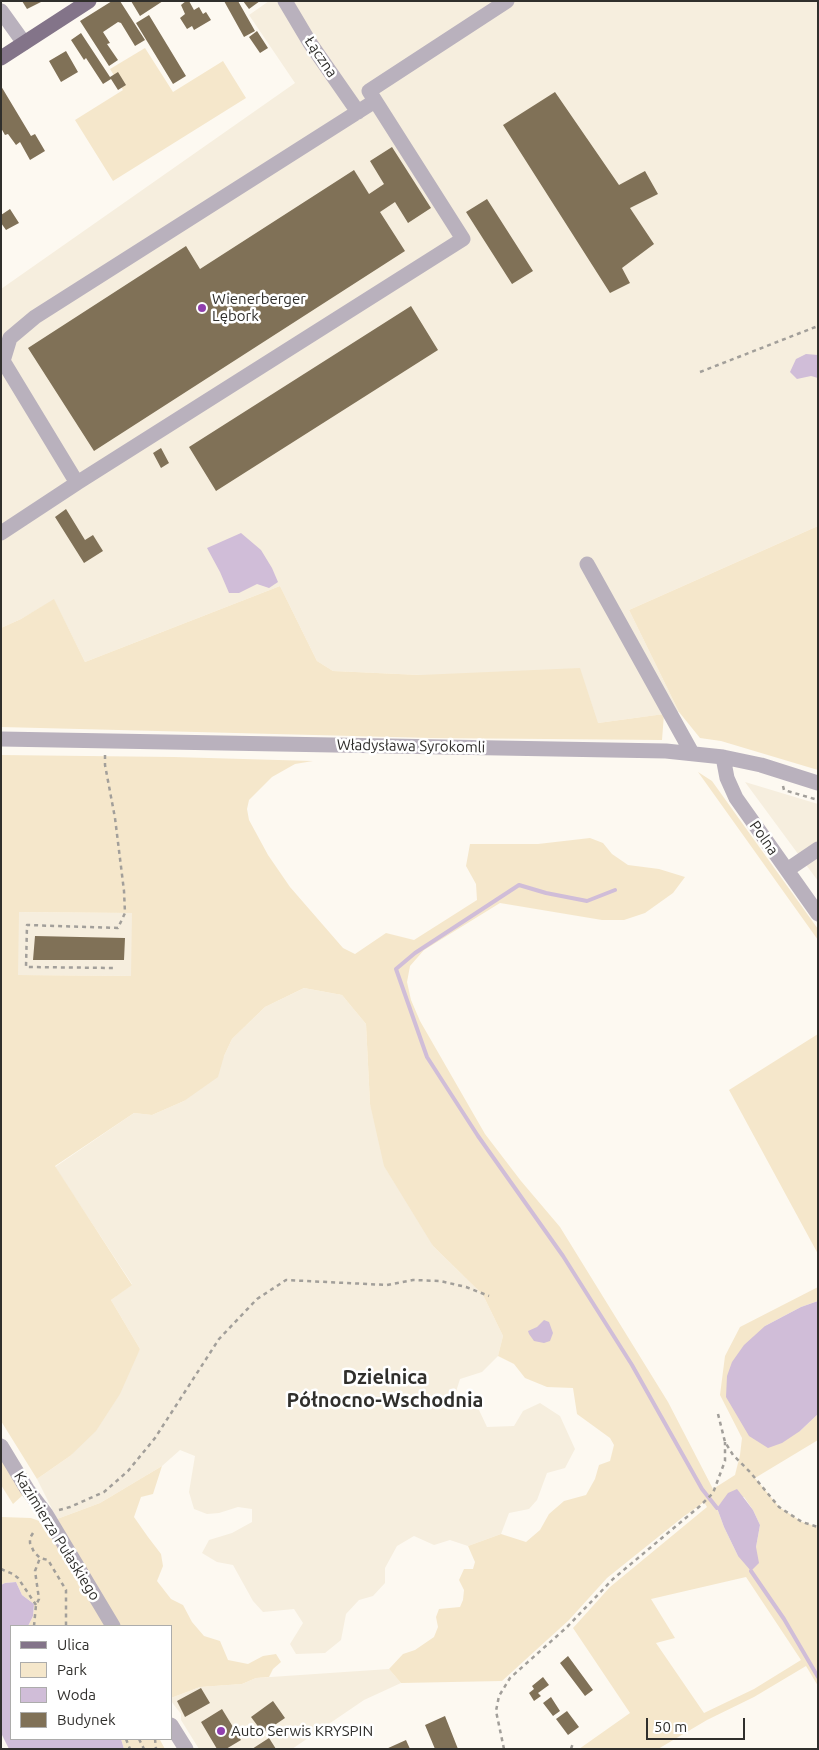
<!DOCTYPE html>
<meta charset="utf-8">
<style>
body{margin:0}
#map{position:relative;width:819px;height:1750px;overflow:hidden;background:#fdf9f1;font-family:Ubuntu,sans-serif}
canvas{display:block}
.frame{position:absolute;inset:0;border:2px solid #302f2c;pointer-events:none}
.legend{position:absolute;left:10px;top:1625px;width:162px;height:115px;box-sizing:border-box;background:#fff;border:1px solid #acacab;margin:0;padding:6px 9px;list-style:none;font-size:15px;color:#302f2c}
.legend li{display:flex;align-items:center;gap:10px;height:25px}
.legend b{width:25px;border:1px solid #acacab}
.scale{position:absolute;left:646px;top:1718px;width:99px;height:22px;box-sizing:border-box;border:2px solid #302f2c;border-top:0;padding-left:6px;font-size:15px;line-height:18px;white-space:nowrap;color:#302f2c;-webkit-text-stroke:4px #fff;paint-order:stroke}
</style>
<div id="map">
<canvas width="819" height="1750"></canvas>
<div class="frame"></div>
<ul class="legend">
<li><b style="height:6px;background:#837489"></b>Ulica</li>
<li><b style="height:14px;background:#f5e7cb"></b>Park</li>
<li><b style="height:14px;background:#d0bdd8"></b>Woda</li>
<li><b style="height:14px;background:#807157"></b>Budynek</li>
</ul>
<div class="scale">50 m</div>
</div>
<script>
const context = document.querySelector('canvas').getContext('2d');
context.lineJoin = 'round';
function paint(path, color) {
  context.fillStyle = color;
  context.fill(path, 'evenodd');
}
function toPath(rows) {
  const path = new Path2D();
  for (const r of rows) {
    path.moveTo(r[0], r[1]);
    for (let i = 2; i < r.length; i += 2) path.lineTo(r[i], r[i + 1]);
  }
  return path;
}
function stroke(path, color, width, dash) {
  context.strokeStyle = color;
  context.lineWidth = width;
  context.lineCap = dash ? 'butt' : 'round';
  context.setLineDash(dash || []);
  context.stroke(path);
}
function write(font, color, halo, rows, align = 'center') {
  context.font = font + ' Ubuntu,sans-serif';
  context.lineWidth = 5;
  context.setLineDash([]);
  context.textBaseline = 'middle';
  context.strokeStyle = halo;
  context.fillStyle = color;
  for (const [text, x, y, turn = 0] of rows) {
    context.save();
    context.translate(x, y);
    context.rotate((+turn || 0) * Math.PI / 180);
    context.textAlign = isNaN(turn) ? turn : align;
    if (halo) context.strokeText(text, 0, 0);
    context.fillText(text, 0, 0);
    context.restore();
  }
}
paint(toPath([
 [269,1,818,1,818,526,629,610,679,712,598,723,420,675,333,671,317,661,280,586,85,662,54,600,21,619,1,628,1,289,295,83,249,15],
 [745,782,818,804,818,881],
 [18,912,132,913,132,976,18,975],
 [304,988,342,995,366,1024,370,1104,433,1246,483,1295,503,1336,498,1356,482,1372,460,1379,454,1398,479,1410,487,1427,514,1426,523,1411,540,1403,560,1416,575,1449,565,1468,547,1473,537,1500,529,1509,509,1513,501,1534,468,1546,450,1540,434,1545,414,1536,397,1546,385,1568,385,1583,373,1596,359,1600,346,1614,341,1640,325,1653,296,1654,290,1644,303,1623,294,1609,263,1612,253,1601,233,1565,217,1562,202,1553,209,1540,232,1533,252,1522,252,1509,238,1507,219,1513,207,1514,194,1509,189,1492,195,1456,180,1450,162,1466,100,1503,57,1519,37,1479,70,1456,140,1349,111,1300,132,1284,55,1167,134,1113,152,1115,184,1101,224,1056,232,1039,265,1007],
 [389,1669,401,1683,364,1700,292,1749,199,1749,181,1720,181,1714,171,1701,171,1698,200,1687,242,1684,256,1678]
]), '#f6eede');
paint(toPath([
 [145,48,173,92,223,61,246,98,113,181,75,120,123,90,110,69],
 [818,526,818,770,721,741,700,738,679,712,629,610],
 [280,586,317,661,333,671,420,675,580,668,598,723,664,714,662,740,431,738,1,727,1,628,21,619,54,599,85,662],
 [1,755,174,757,313,761,295,764,272,777,249,800,247,809,249,820,268,855,290,887,343,948,355,954,386,933,414,940,477,900,476,884,466,866,470,844,538,844,590,838,603,843,612,854,628,865,659,869,685,877,673,893,645,913,624,920,602,920,500,903,424,950,410,966,407,982,411,1000,420,1021,485,1134,521,1181,560,1227,668,1402,713,1489,735,1475,740,1455,742,1438,720,1395,725,1356,740,1327,818,1287,818,1301,801,1307,765,1326,800,1431,818,1414,818,1440,755,1478,779,1507,802,1522,818,1527,818,1686,806,1666,754,1697,707,1720,658,1749,579,1749,630,1713,573,1628,610,1587,707,1507,704,1502,683,1517,607,1578,569,1620,502,1681,401,1683,389,1669,403,1654,415,1650,434,1637,438,1627,436,1617,439,1609,460,1607,463,1600,464,1590,459,1580,464,1569,473,1569,475,1562,468,1546,501,1534,526,1542,540,1530,549,1514,564,1501,586,1495,595,1479,599,1465,610,1461,614,1445,610,1438,577,1414,573,1388,547,1387,525,1378,514,1364,498,1356,503,1336,483,1295,433,1246,384,1166,370,1104,366,1024,342,995,304,988,265,1007,232,1039,224,1056,218,1077,184,1101,152,1115,134,1113,55,1166,132,1285,111,1300,140,1349,120,1394,96,1431,70,1456,37,1479,1,1421],
 [19,912,132,913,131,976,18,975],
 [744,1497,753,1510,760,1525,756,1547,738,1556,724,1527,717,1508,721,1503],
 [746,1577,801,1660,754,1689,704,1713,656,1643,675,1638,651,1599],
 [698,772,712,781,818,929,818,940],
 [818,1034,818,1254,729,1090],
 [1,1456,24,1494,13,1504,1,1485],
 [162,1466,153,1494,141,1497,134,1517,148,1537,161,1554,163,1566,157,1581,171,1599,183,1605,192,1622,204,1636,220,1641,228,1660,248,1664,263,1656,276,1654,281,1662,273,1669,269,1677,256,1678,242,1684,200,1687,171,1698,171,1626,118,1626,57,1519,100,1503],
 [1,1517,31,1518,42,1522,110,1626,28,1626,33,1616,34,1604,22,1595,16,1582,5,1583,1,1585],
 [121,1739,162,1739,160,1740,165,1749,124,1749]
]), '#f5e7cb');
paint(toPath([
 [806,354,818,355,818,378,811,376,797,379,790,372,796,359],
 [241,533,261,550,272,568,278,582,269,588,257,584,239,593,229,593,220,572,207,548],
 [818,1301,818,1414,800,1431,782,1443,768,1448,749,1436,726,1397,727,1376,732,1362,744,1345,765,1326,801,1307],
 [544,1320,549,1322,553,1333,550,1341,544,1343,534,1341,529,1334,528,1331,537,1327],
 [737,1489,753,1510,760,1525,756,1547,759,1563,751,1571,738,1556,724,1527,717,1508,728,1493],
 [16,1582,22,1595,34,1604,33,1616,28,1626,11,1626,11,1739,121,1739,124,1749,9,1749,1,1733,1,1585,5,1583]
]), '#d0bdd8');
stroke(toPath([
 [615,890,587,901,546,893,519,885,415,953,396,969,427,1057,478,1136,563,1256,632,1365,702,1489,717,1508],
 [751,1571,784,1619,818,1677]
]), '#d0bdd8', 4);
paint(toPath([
 [22,1,43,1,27,9],
 [112,1,120,1,145,40,135,46,121,23,118,22,103,32,110,43,107,44,118,60,109,66,80,21],
 [131,1,163,1,140,16],
 [186,1,189,1,194,10,199,7,203,14,206,12,211,20,194,30,192,26,187,29,180,18,185,14,181,5],
 [224,1,238,1,255,31,244,37],
 [243,1,260,1,249,9],
 [149,15,186,76,173,84,136,23],
 [257,31,268,48,260,53,249,37],
 [81,33,110,77,118,72,126,85,118,90,111,79,103,84,86,58,84,60,71,40],
 [66,51,78,72,61,82,49,61],
 [1,86,31,136,35,134,45,151,30,160,20,142,16,145,8,134,5,135,1,128],
 [555,92,619,185,645,171,658,194,630,208,654,244,622,268,630,283,610,293,503,125],
 [392,147,431,208,408,223,395,202,380,212,405,251,94,451,28,348,186,246,200,269,354,170,369,194,384,184,370,161],
 [487,199,533,271,512,284,466,212],
 [10,209,19,223,6,230,1,223,1,215],
 [411,306,438,350,216,491,189,447],
 [161,448,169,463,161,468,153,453],
 [66,509,85,540,93,535,103,551,84,563,55,517],
 [35,936,125,938,124,960,33,960],
 [568,1656,593,1690,585,1696,560,1663],
 [543,1677,549,1685,538,1693,541,1696,534,1701,529,1693,534,1689,532,1686],
 [201,1688,210,1703,185,1717,177,1701],
 [551,1697,560,1711,553,1716,543,1703],
 [273,1701,285,1718,263,1733,251,1717],
 [222,1709,241,1740,226,1749,217,1749,201,1722],
 [567,1711,579,1727,568,1735,556,1719],
 [445,1716,458,1749,435,1749,425,1725],
 [269,1738,276,1749,252,1749],
 [406,1740,410,1749,386,1749]
]), '#807157');
stroke(toPath([
 [700,372,818,326],
 [105,755,105,765,115,818,124,891,125,913,118,928,27,925,26,967,115,968],
 [783,786,784,790,818,800],
 [718,1414,725,1442,733,1455,750,1472,779,1507,802,1522,818,1527],
 [59,1510,70,1507,104,1492,128,1471,155,1438,219,1339,257,1299,286,1280,387,1285,413,1280,440,1281,466,1287,489,1296],
 [33,1533,30,1538,30,1543,34,1552,40,1558,48,1560,66,1590,66,1626],
 [1,1569,13,1574,18,1578,36,1605],
 [34,1626,36,1605,39,1599,35,1571,40,1558],
 [126,1739,130,1749],
 [139,1739,144,1749],
 [155,1739,156,1749],
 [504,1749,496,1711,499,1696,510,1678,567,1627,613,1579,700,1506,713,1493,725,1461,725,1442],
 [571,1749,573,1743]
]), '#a29f9a', 2.5, [4, 4]);
stroke(toPath([
 [285,1,310,43,358,112],
 [1,11,24,43],
 [77,483,463,239,369,91,507,1],
 [1,533,77,483,3,361,10,338,35,317,375,101],
 [587,564,692,753],
 [1,739,666,751,723,757,761,765,818,783],
 [723,757,727,778,736,798,818,914],
 [787,870,818,849],
 [1,1446,27,1489,46,1514,113,1626],
 [171,1725,186,1749]
]), '#b9b1bd', 15);
stroke(toPath([
 [1,58,89,1]
]), '#837489', 15);
for (const [x, y, r, color] of [
 [202,308,5,"#903fae"],
 [221,1731,5,"#903fae"]
]) {
  const dot = new Path2D();
  dot.arc(x, y, r, 0, 2 * Math.PI);
  context.fillStyle = color;
  context.fill(dot);
  stroke(dot, '#fff', 2);
}
write('15px', '#302f2c', '#fff', [
 ["Łączna",321,57,56],
 ["Władysława Syrokomli",411,746,1],
 ["Polna",764,838,55],
 ["Kazimierza Pułaskiego",57,1536,58]
]);
write('15px', '#302f2c', '#fff', [
 ["Wienerberger",212,299],
 ["Lębork",212,316],
 ["Auto Serwis KRYSPIN",231,1731]
], 'left');
write('bold 20px', '#302f2c', '#fff', [
 ["Dzielnica",385,1377],
 ["Północno-Wschodnia",385,1400]
]);
</script>
